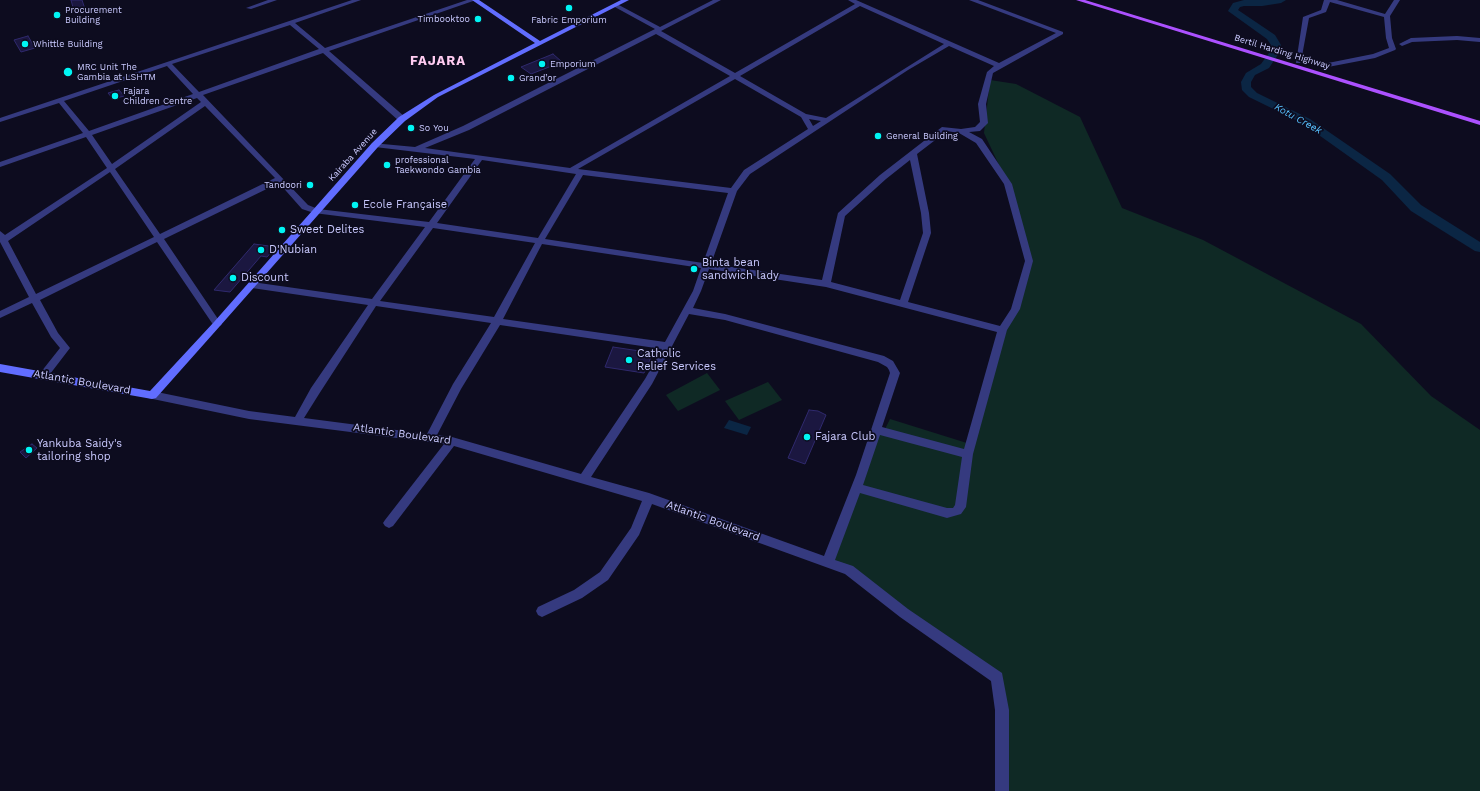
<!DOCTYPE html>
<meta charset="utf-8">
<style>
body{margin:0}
canvas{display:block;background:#0d0c1f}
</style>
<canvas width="1480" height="791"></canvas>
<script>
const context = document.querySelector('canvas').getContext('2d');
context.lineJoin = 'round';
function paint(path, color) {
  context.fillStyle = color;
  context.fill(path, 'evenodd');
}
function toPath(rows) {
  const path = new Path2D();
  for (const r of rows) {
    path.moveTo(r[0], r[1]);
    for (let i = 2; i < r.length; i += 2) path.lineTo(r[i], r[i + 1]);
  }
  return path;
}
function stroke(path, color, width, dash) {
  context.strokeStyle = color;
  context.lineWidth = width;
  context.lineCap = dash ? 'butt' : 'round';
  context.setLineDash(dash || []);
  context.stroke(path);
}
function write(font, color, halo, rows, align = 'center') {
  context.font = font + ' "Work Sans",sans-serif';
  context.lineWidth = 3.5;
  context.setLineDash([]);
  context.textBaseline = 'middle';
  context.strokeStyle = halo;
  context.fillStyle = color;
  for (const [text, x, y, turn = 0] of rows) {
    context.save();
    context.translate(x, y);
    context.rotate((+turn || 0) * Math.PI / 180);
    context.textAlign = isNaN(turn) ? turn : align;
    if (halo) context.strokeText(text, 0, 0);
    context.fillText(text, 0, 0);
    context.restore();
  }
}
paint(toPath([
 [990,80,1016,84,1080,117,1122,208,1203,240,1361,324,1431,396,1480,430,1480,791,1007,791,997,677,828,562,876,430,884,431,890,419,970,444,1029,261,1008,184,984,133],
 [707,373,720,390,678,411,666,395],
 [768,382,782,400,739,420,725,401]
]), '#0f2925');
paint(toPath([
 [729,420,751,427,747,435,724,428]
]), '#0b2644');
paint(toPath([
 [1244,0,1286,0,1281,3,1262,6,1244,6,1240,7,1238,10,1275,35,1281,45,1279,53,1269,68,1255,75,1251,82,1251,87,1257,93,1310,119,1390,174,1421,205,1480,242,1480,252,1475,251,1411,211,1382,180,1302,123,1249,97,1242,90,1241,82,1246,73,1261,64,1269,53,1271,45,1267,39,1228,11,1233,3,1244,0]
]), '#0b2644');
const building = toPath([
 [71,0,82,0,85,9,74,11,71,0],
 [28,36,35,48,21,52,14,40,28,36],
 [553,54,562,62,531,74,521,67,553,54],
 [119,90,124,96,113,99,108,93,119,90],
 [254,244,276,247,267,257,261,256,230,292,214,290,254,244],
 [613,347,653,353,644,373,605,367,613,347],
 [809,410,818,411,826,415,805,464,788,458,809,410],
 [32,444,37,448,26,458,20,452,32,444]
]);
paint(building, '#1b1740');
stroke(building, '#2f296d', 1);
paint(toPath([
 [268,0,277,0,251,9,246,8,268,0],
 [352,0,361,0,295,23,325,48,467,0,476,0,329,51,405,117,405,121,399,121,323,53,203,95,308,205,318,209,429,222,475,159,375,147,372,147,372,143,415,147,463,126,655,29,613,6,613,4,617,4,660,27,713,0,721,0,661,31,735,73,855,4,848,0,856,0,999,63,1056,33,969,0,978,0,1063,32,1063,34,993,73,986,104,988,123,980,131,969,132,982,139,1012,184,1033,261,1020,309,1007,330,973,454,966,507,961,514,947,518,860,493,835,560,853,566,908,609,1002,673,1009,710,1009,791,995,791,995,710,991,681,900,617,845,574,652,504,639,535,608,580,582,598,542,617,538,615,536,611,538,607,574,590,600,572,631,528,642,501,454,446,393,526,389,528,385,526,383,523,385,520,444,444,249,419,148,398,147,395,148,392,152,391,249,411,295,417,311,388,368,305,252,288,249,287,248,285,249,283,252,282,372,299,425,227,314,213,302,209,279,183,164,239,220,322,222,324,220,326,214,326,157,242,40,300,58,333,70,348,47,378,41,378,39,375,41,372,60,348,51,337,32,303,0,318,0,311,29,297,0,242,0,231,5,235,107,168,86,137,0,167,0,162,83,133,59,103,0,122,0,118,352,0],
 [860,6,944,44,826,118,806,114,740,76,860,6],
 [290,25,319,49,199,92,172,64,290,25],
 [656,34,730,76,570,168,425,148,469,130,656,34],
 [949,46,994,66,987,72,978,104,980,122,975,127,961,129,942,127,880,175,838,213,822,280,711,264,737,191,750,174,908,70,949,46],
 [167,66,193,94,89,131,64,101,167,66],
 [735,79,801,117,808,129,744,170,731,188,578,169,735,79],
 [197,98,201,102,112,164,92,135,197,98],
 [205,106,275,178,160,234,115,169,205,106],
 [809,119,821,121,813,126,809,119],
 [947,131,959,133,976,143,1004,184,1025,261,1011,309,1000,326,908,302,931,233,929,213,917,154,947,131],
 [482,160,576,174,538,238,437,223,482,160],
 [910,160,921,213,923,233,900,300,831,282,845,216,886,179,910,160],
 [110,172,154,237,36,294,8,241,110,172],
 [583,175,728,193,703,263,545,239,583,175],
 [433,228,535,243,494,317,380,301,433,228],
 [542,244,701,268,693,291,665,342,503,319,542,244],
 [709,269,826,287,997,332,964,449,882,427,900,373,893,361,884,356,725,314,693,308,701,291,709,269],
 [376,306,491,323,453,384,427,434,304,418,319,394,376,306],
 [689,314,725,320,878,362,887,367,889,370,890,373,856,475,824,556,649,493,591,477,652,384,689,314],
 [500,325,662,349,645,379,581,474,452,437,437,435,461,389,500,325],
 [880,435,962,457,955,505,953,508,947,508,863,485,880,435],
 [1324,0,1337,0,1385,14,1394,0,1400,0,1390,16,1392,38,1396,49,1395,50,1375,58,1328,67,1302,60,1300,63,1296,63,1303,17,1321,10,1324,0],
 [1330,2,1384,17,1386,38,1389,48,1373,54,1328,63,1302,56,1309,18,1326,12,1330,2],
 [1457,36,1480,38,1480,42,1457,40,1412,42,1402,46,1399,44,1411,38,1457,36]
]), '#353a7f');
paint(toPath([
 [472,0,479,0,540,41,621,0,629,0,438,97,405,121,378,147,220,326,156,398,152,399,0,372,0,364,150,391,214,322,372,143,399,117,434,95,535,43,472,0]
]), '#616dff');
paint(toPath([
 [1076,0,1085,0,1480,121,1480,125,1076,0]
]), '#ac51ff');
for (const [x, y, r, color] of [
 [569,8,4,"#00f5f4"],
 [57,15,4,"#00f5f4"],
 [478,19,4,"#00f5f4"],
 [25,44,4,"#00f5f4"],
 [542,64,4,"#00f5f4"],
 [68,72,5,"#00f5f4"],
 [511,78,4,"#00f5f4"],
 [115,96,4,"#00f5f4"],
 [411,128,4,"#00f5f4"],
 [878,136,4,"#00f5f4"],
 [387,165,4,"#00f5f4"],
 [310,185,4,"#00f5f4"],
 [355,205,4,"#00f5f4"],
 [282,230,4,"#00f5f4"],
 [261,250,4,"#00f5f4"],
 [694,269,4,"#00f5f4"],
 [233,278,4,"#00f5f4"],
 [629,360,4,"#00f5f4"],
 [807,437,4,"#00f5f4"],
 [29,450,4,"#00f5f4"]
]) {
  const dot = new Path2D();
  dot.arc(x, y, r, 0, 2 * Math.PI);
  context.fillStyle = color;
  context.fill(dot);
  stroke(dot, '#0d0c1f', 1.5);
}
write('9px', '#cacaff', '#0d0c1f', [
 ["Procurement",65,10],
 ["Building",65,20],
 ["Timbooktoo",470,19,"right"],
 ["Fabric Emporium",569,20,"center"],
 ["Whittle Building",33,44],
 ["Emporium",550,64],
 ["MRC Unit The",77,67],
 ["Gambia at LSHTM",77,77],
 ["Grand’or",519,78],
 ["Fajara",123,91],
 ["Children Centre",123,101],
 ["So You",419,128],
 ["General Building",886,136],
 ["professional",395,160],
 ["Taekwondo Gambia",395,170],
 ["Tandoori",302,185,"right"]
], 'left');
write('9px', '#cacaff', '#0d0c1f', [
 ["Bertil Harding Highway",1282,52,17],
 ["Kairaba Avenue",353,155,-48]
]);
write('italic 10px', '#58c2ff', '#0d0c1f', [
 ["Kotu Creek",1298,119,29]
]);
write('11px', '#cacaff', '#0d0c1f', [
 ["Ecole Française",363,205],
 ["Sweet Delites",290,230],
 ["D'Nubian",269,250],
 ["Binta bean",702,263],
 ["sandwich lady",702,276],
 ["Discount",241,278],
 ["Catholic",637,354],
 ["Relief Services",637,367],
 ["Fajara Club",815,437],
 ["Yankuba Saidy's",37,444],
 ["tailoring shop",37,457]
], 'left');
write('11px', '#cacaff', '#0d0c1f', [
 ["Atlantic Boulevard",82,382,10],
 ["Atlantic Boulevard",402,434,8],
 ["Atlantic Boulevard",713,521,20]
]);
context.letterSpacing = '1px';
write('bold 13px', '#ffccf1', '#0d0c1f', [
 ["FAJARA",438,61]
]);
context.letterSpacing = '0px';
</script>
